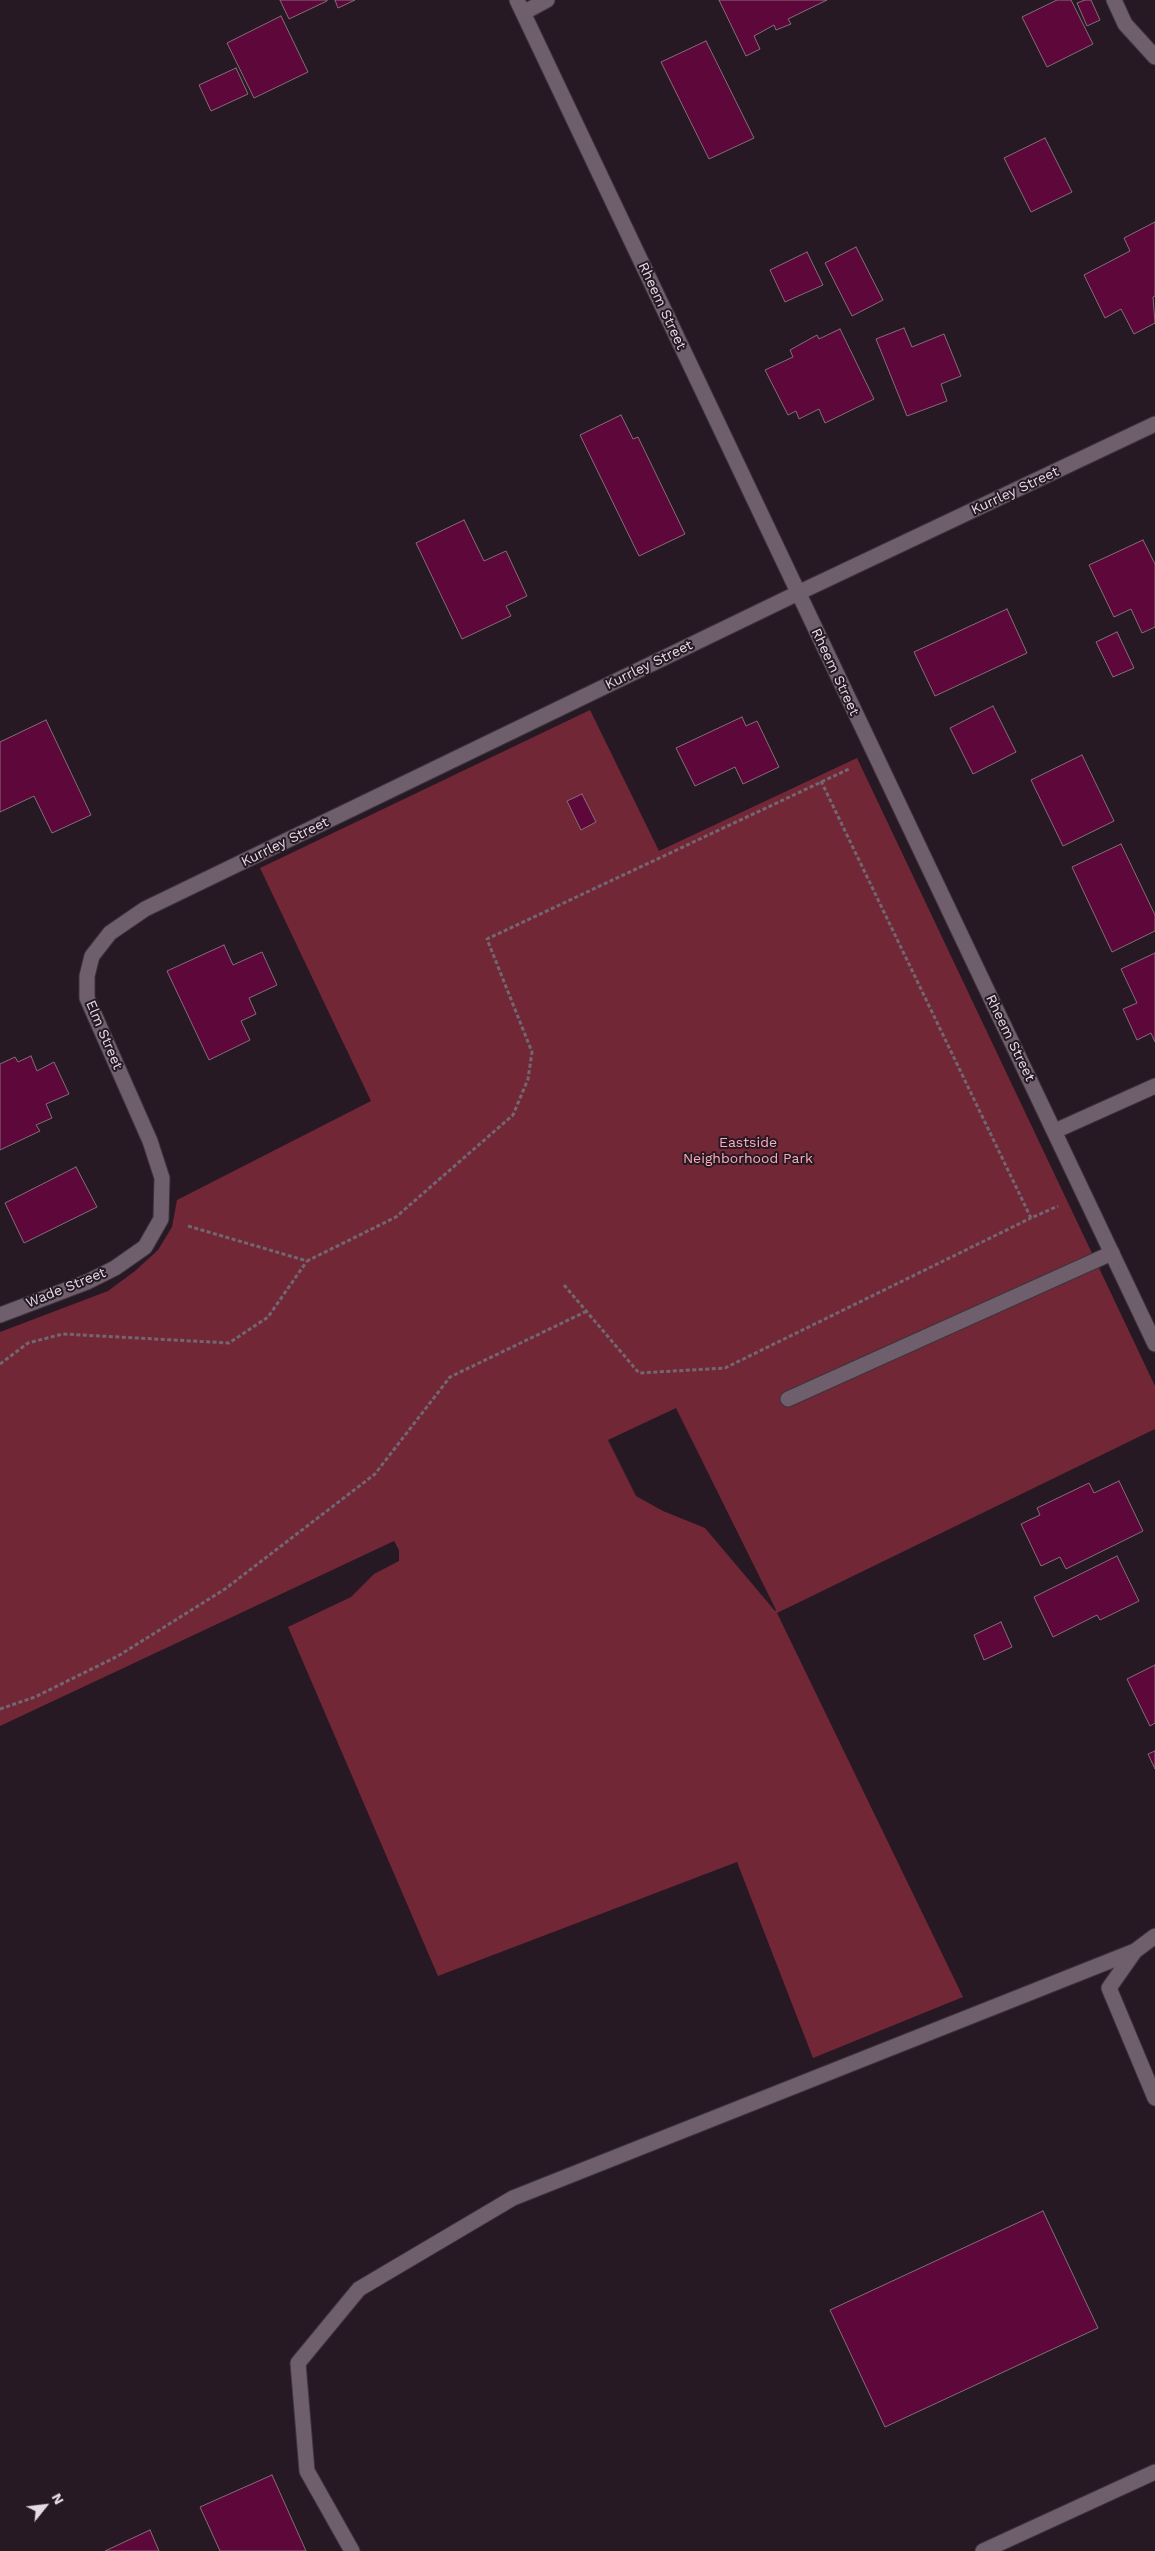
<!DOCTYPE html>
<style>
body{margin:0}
#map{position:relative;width:1155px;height:2551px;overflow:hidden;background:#261924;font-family:"Work Sans",sans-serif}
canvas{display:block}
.north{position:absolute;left:20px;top:2481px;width:50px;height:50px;-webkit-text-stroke:4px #261924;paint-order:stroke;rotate:61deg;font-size:14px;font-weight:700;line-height:20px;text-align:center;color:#e5dce3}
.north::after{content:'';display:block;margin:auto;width:18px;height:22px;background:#e5dce3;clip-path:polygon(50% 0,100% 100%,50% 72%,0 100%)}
</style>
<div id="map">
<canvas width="1155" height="2551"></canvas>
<div class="north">N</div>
</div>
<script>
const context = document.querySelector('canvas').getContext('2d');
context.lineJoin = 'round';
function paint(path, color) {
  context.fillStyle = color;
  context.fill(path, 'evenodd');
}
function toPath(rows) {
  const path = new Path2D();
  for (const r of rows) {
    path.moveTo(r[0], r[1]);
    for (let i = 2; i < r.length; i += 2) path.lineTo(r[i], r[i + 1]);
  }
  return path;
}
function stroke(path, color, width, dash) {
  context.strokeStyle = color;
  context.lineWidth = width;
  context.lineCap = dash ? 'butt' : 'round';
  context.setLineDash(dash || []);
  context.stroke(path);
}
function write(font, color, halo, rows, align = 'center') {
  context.font = font + ' "Work Sans",sans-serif';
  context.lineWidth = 4;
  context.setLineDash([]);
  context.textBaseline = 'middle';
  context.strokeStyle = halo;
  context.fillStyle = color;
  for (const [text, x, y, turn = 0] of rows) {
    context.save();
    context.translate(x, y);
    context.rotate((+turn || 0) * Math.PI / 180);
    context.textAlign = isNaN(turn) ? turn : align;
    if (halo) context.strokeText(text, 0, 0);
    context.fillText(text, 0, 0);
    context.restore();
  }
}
paint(toPath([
 [590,710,659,851,857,758,1155,1386,1155,1429,777,1613,963,1997,813,2058,737,1862,438,1976,288,1627,351,1597,374,1574,399,1561,399,1550,394,1541,0,1726,0,1332,108,1291,135,1271,158,1250,172,1227,177,1200,371,1101,260,868],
 [676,1408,776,1610,775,1611,705,1528,663,1511,636,1496,608,1440]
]), '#722737');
const building = toPath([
 [280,0,327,0,327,1,289,19,280,0],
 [335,0,355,0,338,8,335,0],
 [719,0,827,0,788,19,791,24,776,30,774,25,754,36,760,49,746,56,719,0],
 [1057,0,1071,0,1093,44,1047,67,1022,17,1057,0],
 [1085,0,1091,0,1100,20,1087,26,1077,3,1085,0],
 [281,16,308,72,254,98,227,43,281,16],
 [706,41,754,138,709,159,661,62,706,41],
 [236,68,248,94,211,111,199,85,236,68],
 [1045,138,1072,192,1031,212,1004,158,1045,138],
 [1155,222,1155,296,1153,297,1155,323,1134,334,1121,309,1105,318,1084,275,1130,251,1124,238,1155,222],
 [856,247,883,300,852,316,825,263,856,247],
 [807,252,823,285,785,302,770,270,807,252],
 [904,328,912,347,944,334,961,376,941,384,947,401,907,416,876,339,904,328],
 [840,329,874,399,825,423,819,409,799,419,796,411,788,415,765,370,793,357,790,350,817,335,819,339,840,329],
 [621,415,633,439,638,437,685,534,639,556,580,435,621,415],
 [464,520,484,561,506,551,527,596,506,606,511,616,462,639,416,543,464,520],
 [1143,540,1155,564,1155,627,1142,633,1131,609,1114,617,1089,565,1143,540],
 [1007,609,1027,653,935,696,914,652,1007,609],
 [1117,632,1134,668,1113,677,1096,642,1117,632],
 [993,706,1016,752,973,774,950,728,993,706],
 [742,717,746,726,757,721,779,767,743,784,735,767,695,786,676,748,742,717],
 [46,720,91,815,52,833,34,796,0,812,0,742,46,720],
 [1082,755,1114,821,1063,846,1031,780,1082,755],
 [582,794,596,822,581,830,567,801,582,794],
 [1121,844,1155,915,1155,931,1112,952,1072,867,1121,844],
 [224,945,233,965,262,952,277,985,249,998,256,1014,241,1021,250,1040,209,1060,167,971,224,945],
 [1155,953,1155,1042,1151,1033,1137,1040,1123,1009,1137,1003,1121,969,1155,953],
 [31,1056,37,1071,54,1062,69,1094,46,1104,52,1118,36,1125,40,1131,0,1150,0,1064,15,1057,18,1062,31,1056],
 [76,1167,97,1207,24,1243,5,1203,76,1167],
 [1119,1481,1143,1531,1066,1569,1060,1557,1041,1566,1021,1524,1040,1515,1037,1508,1089,1483,1094,1493,1119,1481],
 [1117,1556,1139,1601,1100,1620,1097,1615,1053,1637,1034,1597,1117,1556],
 [1001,1622,1012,1647,984,1660,974,1635,1001,1622],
 [1155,1665,1155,1723,1150,1726,1127,1679,1155,1665],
 [1155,1751,1155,1769,1148,1754,1155,1751],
 [1043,2211,1098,2328,885,2427,830,2310,1043,2211],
 [272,2475,306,2551,220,2551,200,2507,272,2475],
 [150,2530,159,2551,105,2551,150,2530]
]);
paint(building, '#5d073a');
stroke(building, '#836e77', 1);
const service = toPath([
 [1114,0,1125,24,1155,57],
 [1055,1131,1155,1086],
 [788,1399,1112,1253],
 [1155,1936,1135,1951,1109,1988,1155,2098],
 [352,2551,307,2471,298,2363,359,2289,513,2198,1135,1951],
 [983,2551,1155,2472]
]);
const minor = toPath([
 [517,0,1155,1344],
 [523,13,547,0],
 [0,1315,87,1282,115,1268,145,1247,161,1219,162,1178,150,1141,87,998,87,976,92,956,110,933,145,909,798,593,1155,424]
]);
stroke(service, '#3d343c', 17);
stroke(minor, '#3d343c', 17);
stroke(toPath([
 [821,781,1031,1218,1058,1206],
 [188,1226,307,1261,396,1217,513,1115,528,1079,532,1052,487,939,849,769],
 [564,1285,639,1373,725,1368,1031,1218],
 [0,1364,28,1343,63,1334,229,1343,268,1317,307,1261],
 [0,1709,35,1697,118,1656,225,1589,375,1474,450,1377,587,1311]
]), '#726770', 3, [4, 2.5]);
stroke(service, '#6f5f6c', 15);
stroke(minor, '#6f5f6c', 15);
write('14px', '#e5dce3', '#261924', [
 ["Rheem Street",662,306,65],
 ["Kurrley Street",1015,491,-25],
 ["Kurrley Street",649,665,-26],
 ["Rheem Street",835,672,65],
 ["Kurrley Street",285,842,-26],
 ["Elm Street",104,1035,67],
 ["Rheem Street",1010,1038,64],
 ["Wade Street",66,1288,-22]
]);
write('14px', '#fcadb8', '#261924', [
 ["Eastside",748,1143],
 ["Neighborhood Park",748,1159]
]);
</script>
